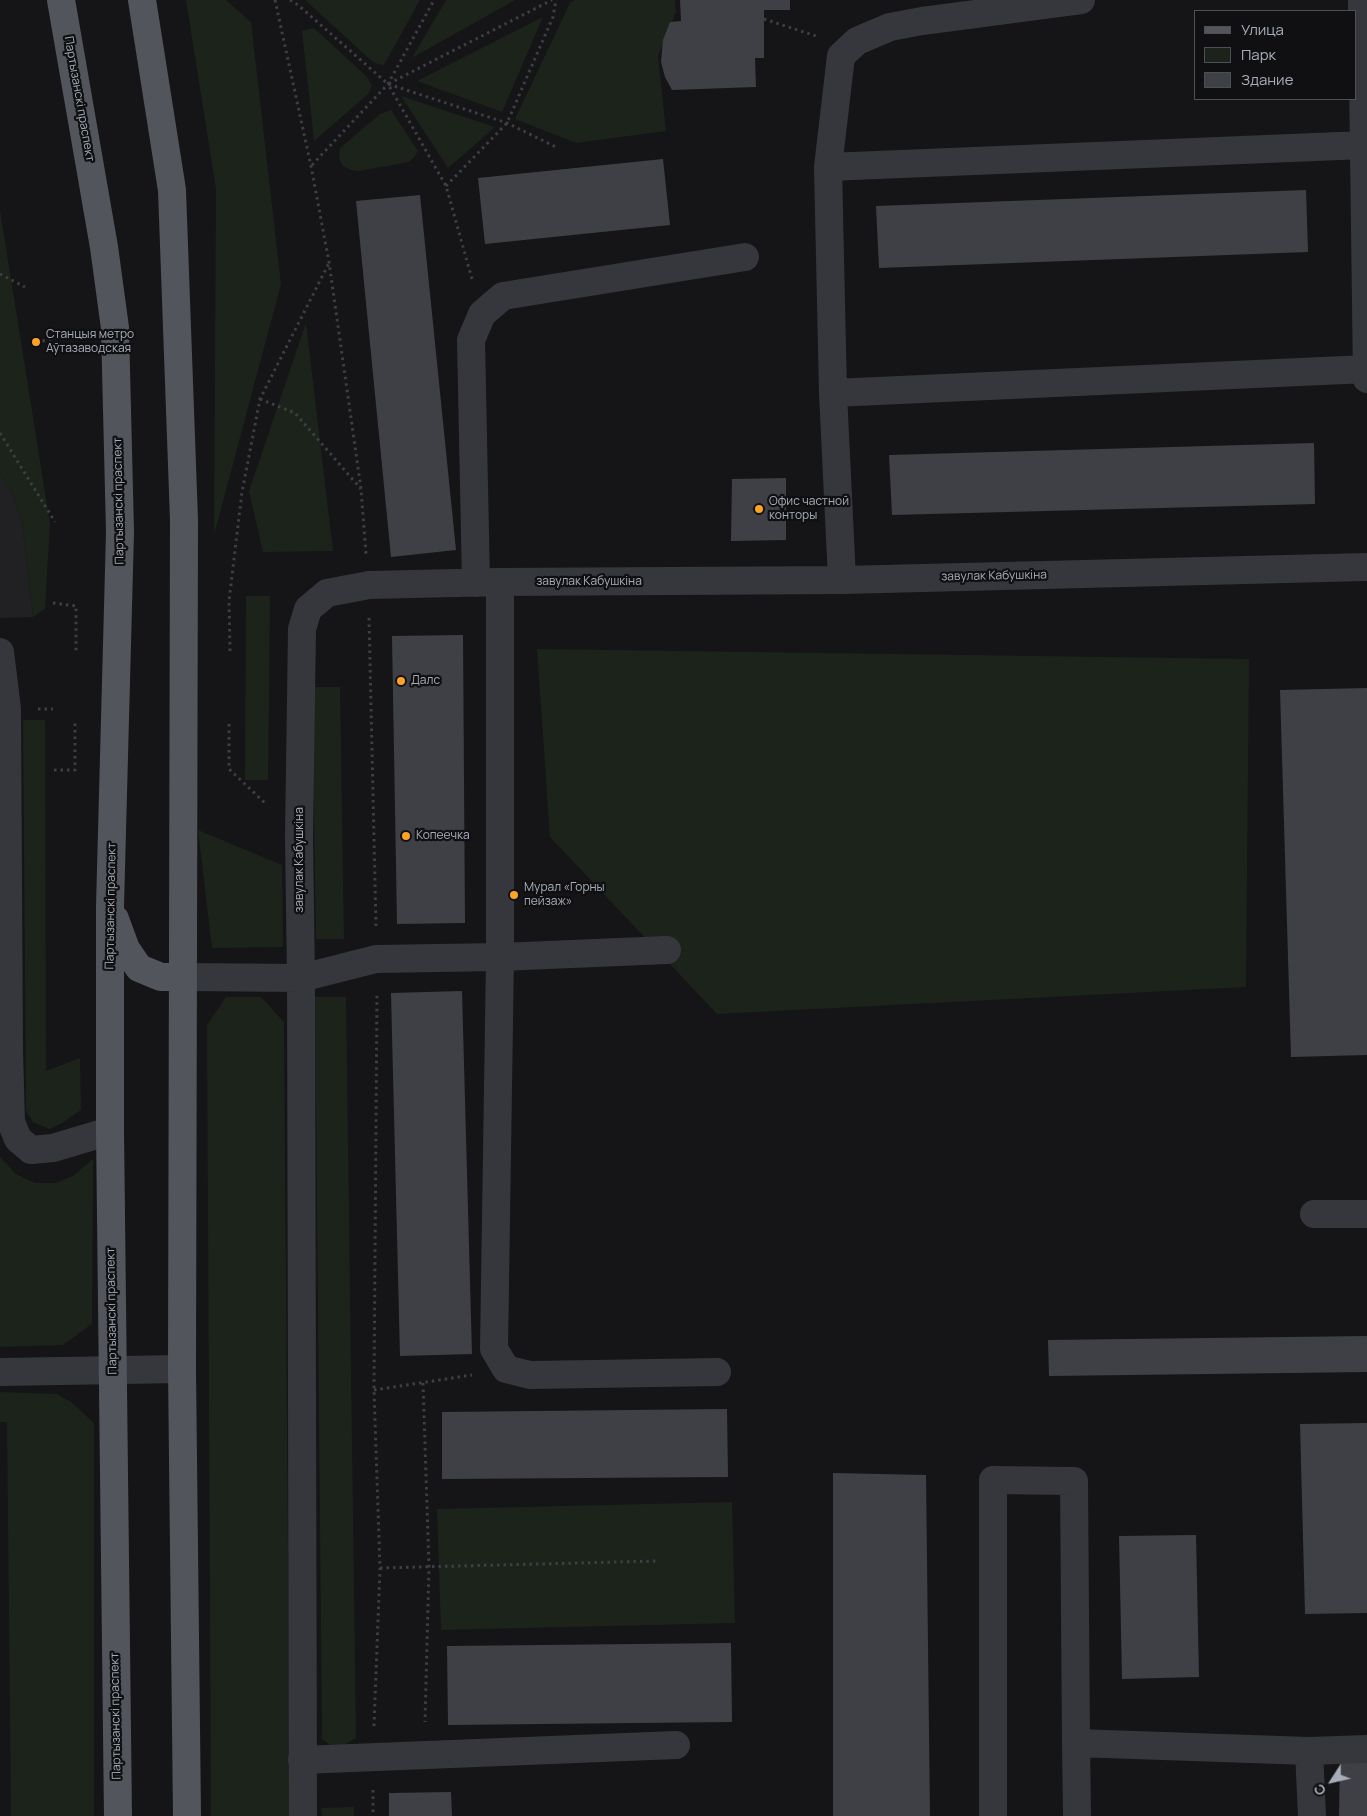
<!DOCTYPE html>
<meta charset="utf-8">
<style>
body{margin:0}
#map{position:relative;width:1367px;height:1816px;overflow:hidden;background:#151517;font-family:Manrope,sans-serif}
canvas{display:block}
.legend{position:absolute;left:1194px;top:10px;width:162px;height:90px;box-sizing:border-box;background:#101012;border:1px solid #4c4f55;margin:0;padding:6px 9px;list-style:none;font-size:15px;color:#a6adb9}
.legend li{display:flex;align-items:center;gap:10px;height:25px}
.legend b{width:25px;border:1px solid #4c4f55}
.north{position:absolute;left:1307px;top:1756px;width:50px;height:50px;-webkit-text-stroke:4px #101012;paint-order:stroke;rotate:235deg;font-size:14px;font-weight:700;line-height:20px;text-align:center;color:#a6adb9}
.north::after{content:'';display:block;margin:auto;width:18px;height:22px;background:#a6adb9;clip-path:polygon(50% 0,100% 100%,50% 72%,0 100%)}
</style>
<div id="map">
<canvas width="1367" height="1816"></canvas>
<ul class="legend">
<li><b style="height:6px;background:#52555c"></b>Улица</li>
<li><b style="height:14px;background:#1b231b"></b>Парк</li>
<li><b style="height:14px;background:#3f4045"></b>Здание</li>
</ul>
<div class="north">С</div>
</div>
<script>
const context = document.querySelector('canvas').getContext('2d');
context.lineJoin = 'round';
function paint(path, color) {
  context.fillStyle = color;
  context.fill(path, 'evenodd');
}
function toPath(rows) {
  const path = new Path2D();
  for (const r of rows) {
    path.moveTo(r[0], r[1]);
    for (let i = 2; i < r.length; i += 2) path.lineTo(r[i], r[i + 1]);
  }
  return path;
}
function stroke(path, color, width, dash) {
  context.strokeStyle = color;
  context.lineWidth = width;
  context.lineCap = dash ? 'butt' : 'round';
  context.setLineDash(dash || []);
  context.stroke(path);
}
function write(font, color, halo, rows, align = 'center') {
  context.font = font + ' Manrope,sans-serif';
  context.lineWidth = 4.5;
  context.setLineDash([]);
  context.textBaseline = 'middle';
  context.strokeStyle = halo;
  context.fillStyle = color;
  for (const [text, x, y, turn = 0] of rows) {
    context.save();
    context.translate(x, y);
    context.rotate((+turn || 0) * Math.PI / 180);
    context.textAlign = isNaN(turn) ? turn : align;
    if (halo) context.strokeText(text, 0, 0);
    context.fillText(text, 0, 0);
    context.restore();
  }
}
paint(toPath([
 [0,473,13,495,22,523,33,617,0,618]
]), '#212124');
paint(toPath([
 [186,0,226,0,251,22,281,284,214,535,216,189],
 [305,0,420,0,384,65,374,63],
 [446,0,515,0,412,58],
 [575,0,675,0,676,12,658,56,666,131,576,143,515,119,570,3],
 [543,17,502,112,417,81],
 [314,28,366,76,372,85,368,94,314,141,302,31],
 [401,96,495,127,448,168],
 [391,110,418,151,415,156,409,162,359,171,351,170,343,166,339,158,340,148,380,114],
 [0,210,50,524,45,609,33,617,22,523,13,495,0,473],
 [306,323,333,551,263,552,249,491],
 [246,596,270,596,268,780,245,780],
 [537,649,1249,659,1246,987,717,1014,550,837],
 [312,687,340,687,344,939,316,939],
 [23,720,45,720,46,1071,80,1058,81,1110,62,1123,49,1129,33,1122,26,1111],
 [198,830,282,865,283,947,212,948],
 [226,997,261,997,284,1022,290,1816,211,1816,207,1025],
 [315,997,346,997,356,1738,336,1749,322,1739],
 [0,1157,16,1174,35,1183,56,1183,73,1176,93,1159,92,1324,63,1345,0,1347],
 [0,1392,57,1394,71,1402,94,1423,94,1816,11,1816,7,1422,0,1422],
 [732,1502,735,1623,441,1630,437,1509],
 [354,1807,354,1816,322,1816,321,1808]
]), '#1b231b');
paint(toPath([
 [680,0,790,0,790,10,764,10,764,58,755,58,756,87,672,90,665,77,661,62,663,40,670,22,681,21],
 [663,159,670,225,485,244,478,178],
 [1306,190,1308,252,879,268,876,206],
 [420,195,456,550,391,557,356,201],
 [1314,443,1315,504,892,515,889,455],
 [786,478,786,540,731,541,732,479],
 [463,635,465,923,397,924,392,636],
 [1367,688,1367,1055,1291,1057,1280,690],
 [462,991,472,1354,400,1356,391,993],
 [1367,1336,1367,1372,1049,1376,1048,1340],
 [727,1409,728,1477,442,1479,442,1412],
 [1367,1423,1367,1613,1305,1614,1300,1424],
 [833,1473,926,1475,930,1816,833,1816],
 [1196,1535,1199,1677,1122,1679,1119,1536],
 [731,1643,732,1722,448,1725,447,1646],
 [1340,1758,1367,1759,1367,1816,1339,1816],
 [451,1792,452,1816,389,1816,389,1793]
]), '#3f4045');
stroke(toPath([
 [275,0,311,166,329,262,361,489,366,554],
 [290,0,298,5,388,84,552,0],
 [764,19,816,36],
 [312,165,388,84,434,0],
 [446,186,507,123,553,17,556,0],
 [0,274,25,287],
 [472,279,446,186,388,84,507,123,558,148],
 [36,342,83,334],
 [260,399,295,413,361,489],
 [0,433,55,522],
 [53,603,76,606,76,651],
 [369,618,376,926],
 [230,651,229,601,242,492,260,399,329,263],
 [38,709,53,709],
 [229,724,229,769,267,805],
 [54,770,75,770,75,722],
 [423,1383,429,1566,425,1722],
 [374,1390,472,1375],
 [380,1568,657,1561],
 [374,1726,380,1568,374,1390,377,992],
 [373,1790,373,1816]
]), '#3c3f44', 3, [2.5, 4]);
stroke(toPath([
 [1362,0,1367,379],
 [828,167,841,56,857,41,890,27,922,21,1081,0],
 [833,393,1367,369],
 [842,580,833,393,828,167,1364,145],
 [500,582,500,957,494,1349,506,1369,530,1375,717,1372],
 [476,583,471,340,482,314,503,296,745,257],
 [0,652,7,709,9,1051,11,1122,18,1139,31,1150,53,1148,110,1131],
 [182,977,301,978,376,959,500,957,667,950],
 [1314,1214,1367,1214],
 [0,1372,182,1369],
 [1076,1743,1077,1816],
 [1309,1751,1367,1749],
 [302,1760,676,1745],
 [303,1816,301,978,299,837,302,629,308,609,327,593,369,585,500,582,842,580,1367,567],
 [993,1816,993,1480,1074,1481,1076,1743,1309,1751,1312,1816]
]), '#36373d', 28);
stroke(toPath([
 [61,0,104,247,115,328,120,532,110,906,110,1131,118,1816],
 [142,0,172,190,184,520,182,1369,187,1816],
 [115,919,126,949,139,968,161,977,182,977]
]), '#52555c', 28);
for (const [x, y, r, color] of [
 [36,342,5,"#ffa325"],
 [759,509,5,"#ffa325"],
 [401,681,5,"#ffa325"],
 [406,836,5,"#ffa325"],
 [514,895,5,"#ffa325"]
]) {
  const dot = new Path2D();
  dot.arc(x, y, r, 0, 2 * Math.PI);
  context.fillStyle = color;
  context.fill(dot);
  stroke(dot, '#101012', 2);
}
write('12px', '#a6adb9', '#101012', [
 ["Партызанскі праспект",79,99,80],
 ["Партызанскі праспект",119,501,-91],
 ["завулак Кабушкіна",994,576,-1],
 ["завулак Кабушкіна",589,582],
 ["завулак Кабушкіна",300,860,-90],
 ["Партызанскі праспект",111,906,-89],
 ["Партызанскі праспект",112,1311,-91],
 ["Партызанскі праспект",116,1716,-91]
]);
write('12px', '#a6adb9', '#101012', [
 ["Станцыя метро",46,335],
 ["Аўтазаводская",46,349],
 ["Офис частной",769,502],
 ["конторы",769,516],
 ["Далс",411,681],
 ["Копеечка",416,836],
 ["Мурал «Горны",524,888],
 ["пейзаж»",524,902]
], 'left');
</script>
